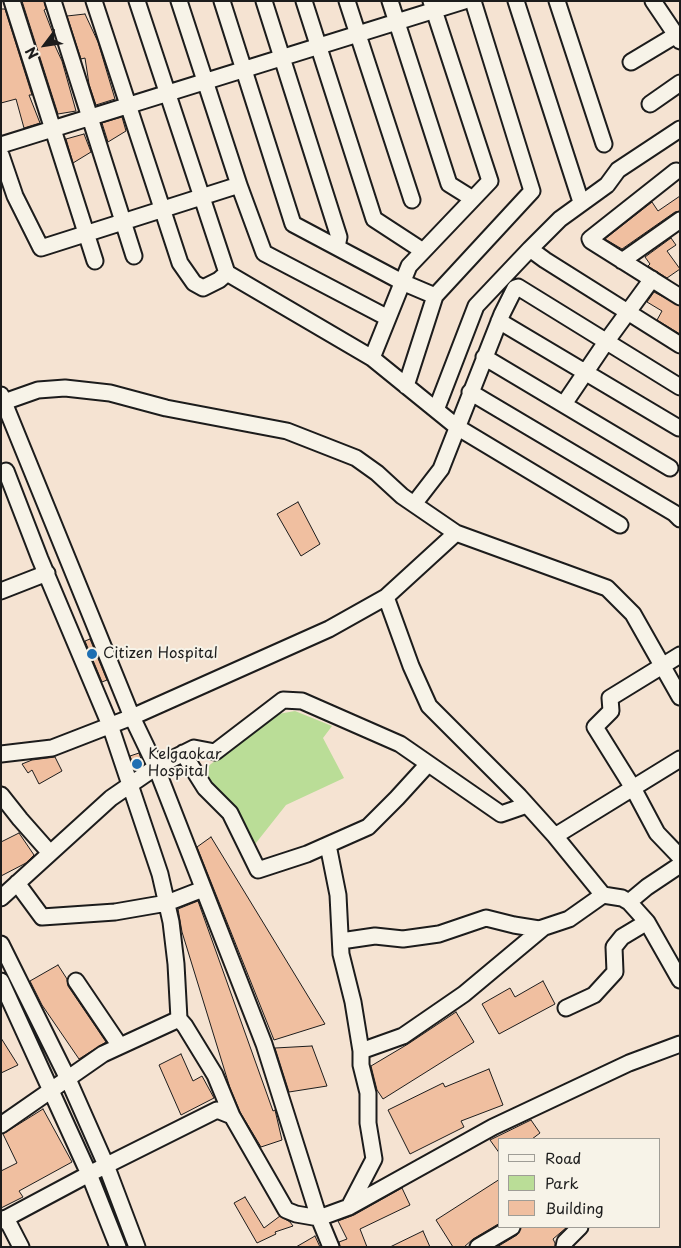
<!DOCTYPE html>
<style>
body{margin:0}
#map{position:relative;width:681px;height:1248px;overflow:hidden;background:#f5e3d2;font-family:"Playpen Sans",sans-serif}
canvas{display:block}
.frame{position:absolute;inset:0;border:2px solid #1c1c1c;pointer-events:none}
.legend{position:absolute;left:498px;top:1138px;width:162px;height:90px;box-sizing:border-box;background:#f7f3e8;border:1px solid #9f9d96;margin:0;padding:6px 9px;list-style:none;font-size:15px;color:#1c1c1c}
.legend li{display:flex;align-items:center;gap:10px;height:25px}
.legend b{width:25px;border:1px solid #9f9d96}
.north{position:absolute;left:20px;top:20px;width:50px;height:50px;-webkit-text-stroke:4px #f7f3e8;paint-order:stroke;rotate:239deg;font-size:14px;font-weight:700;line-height:20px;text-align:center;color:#1c1c1c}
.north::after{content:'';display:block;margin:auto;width:18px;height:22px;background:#1c1c1c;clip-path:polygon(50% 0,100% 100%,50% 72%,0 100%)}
</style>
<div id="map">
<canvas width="681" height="1248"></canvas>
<div class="frame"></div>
<ul class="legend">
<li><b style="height:6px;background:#f7f3e8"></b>Road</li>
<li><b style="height:14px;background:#badd97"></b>Park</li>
<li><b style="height:14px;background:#f0bfa0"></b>Building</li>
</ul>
<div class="north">N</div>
</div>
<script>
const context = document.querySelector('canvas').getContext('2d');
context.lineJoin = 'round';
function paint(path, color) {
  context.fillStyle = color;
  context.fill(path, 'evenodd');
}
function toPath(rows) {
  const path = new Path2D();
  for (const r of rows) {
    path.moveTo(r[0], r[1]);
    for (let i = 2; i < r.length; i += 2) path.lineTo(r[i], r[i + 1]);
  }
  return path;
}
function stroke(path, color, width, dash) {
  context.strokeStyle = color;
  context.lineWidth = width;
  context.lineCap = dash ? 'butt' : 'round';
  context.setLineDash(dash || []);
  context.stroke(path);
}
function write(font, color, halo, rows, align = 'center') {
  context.font = font + ' "Playpen Sans",sans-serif';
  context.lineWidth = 4;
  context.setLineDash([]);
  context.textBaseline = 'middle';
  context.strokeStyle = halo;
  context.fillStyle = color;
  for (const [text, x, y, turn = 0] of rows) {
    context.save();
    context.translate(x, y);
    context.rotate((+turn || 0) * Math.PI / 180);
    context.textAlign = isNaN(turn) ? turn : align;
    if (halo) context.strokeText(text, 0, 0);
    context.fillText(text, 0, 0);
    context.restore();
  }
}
paint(toPath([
 [295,711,332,726,323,738,344,778,286,805,252,848,197,775,273,715]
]), '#badd97');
const building = toPath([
 [22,1,44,1,46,9,44,10,54,36,51,37,62,61,76,111,58,114,22,1],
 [1,9,5,9,32,95,29,95,40,123,24,128,16,99,1,103,1,9],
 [85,14,98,42,115,99,96,105,89,84,85,58,81,59,67,16,85,14],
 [122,117,126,131,108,142,102,123,122,117],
 [84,134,91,152,73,163,66,139,84,134],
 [680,196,680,211,675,212,622,249,605,239,652,202,658,211,680,196],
 [671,238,676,245,667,251,680,269,667,278,648,266,650,264,645,257,671,238],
 [654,292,680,306,680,334,657,320,662,311,647,302,654,292],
 [298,502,320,544,301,556,277,514,298,502],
 [90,639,107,680,102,682,85,641,90,639],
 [139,753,143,765,135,770,130,756,139,753],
 [55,757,62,771,39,784,32,770,28,773,22,764,32,760,55,757],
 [19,833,34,855,26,863,1,876,1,842,19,833],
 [211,837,325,1024,274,1040,197,847,211,837],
 [198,901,273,1111,275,1110,282,1140,261,1147,240,1112,230,1088,182,932,178,909,198,901],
 [58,965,67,979,68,986,106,1042,79,1059,42,1005,30,981,58,965],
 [543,981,555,1004,499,1034,482,1004,510,988,515,997,543,981],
 [456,1012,474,1042,383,1099,377,1090,371,1066,408,1044,456,1012],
 [1,1038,18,1065,1,1073,1,1038],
 [312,1046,327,1086,289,1092,275,1048,312,1046],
 [181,1054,193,1081,202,1076,214,1098,181,1115,159,1065,181,1054],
 [489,1069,503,1105,461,1121,464,1127,410,1154,388,1110,443,1083,445,1087,489,1069],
 [43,1109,72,1162,19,1191,23,1197,1,1208,1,1171,17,1163,3,1134,43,1109],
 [531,1120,540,1133,532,1139,500,1139,500,1154,490,1140,531,1120],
 [500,1179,500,1223,473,1239,464,1247,453,1247,436,1220,500,1179],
 [402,1188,410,1205,360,1229,367,1247,340,1247,339,1242,347,1239,338,1221,354,1215,402,1188],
 [245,1197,264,1228,280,1216,290,1222,293,1226,275,1232,276,1234,257,1243,234,1203,245,1197],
 [521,1227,567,1227,553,1239,555,1243,555,1247,497,1247,517,1235,521,1227],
 [423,1231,430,1247,390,1247,423,1231],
 [315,1236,320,1247,296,1247,315,1236]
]);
paint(building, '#f0bfa0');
stroke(building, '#1c1c1c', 1);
const minor = toPath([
 [12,1,95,261],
 [53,1,134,256],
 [94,1,180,263,194,283,203,288,219,280,227,273],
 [137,1,227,273,372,358,457,427,620,525],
 [179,1,239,185,264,253,388,318],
 [222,1,293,224,402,282,435,296],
 [264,1,339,237,337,247],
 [304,1,374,219,423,251],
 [347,1,412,200],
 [390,1,449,184,473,199],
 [516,1,581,202],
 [557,1,604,144],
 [653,1,680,41],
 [631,62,676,35],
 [650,104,680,83],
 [1,145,464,1],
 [1,155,15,196,41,248,239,185],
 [676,171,590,239,591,241,680,297],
 [530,249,545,260,680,345],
 [622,261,680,220],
 [499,321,679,428],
 [484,357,670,468],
 [372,358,409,266,490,181,431,1],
 [406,386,435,296,532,191,473,1],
 [470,392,674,513,680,519],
 [1,395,132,717,156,767,264,1044,319,1218,331,1247],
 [4,402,38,390,65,388,110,393,166,408,287,431,356,458,377,473,402,496,456,533,607,588,633,614,680,697],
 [564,404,606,342,652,279],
 [436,410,476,306,530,249,560,219,607,185,618,170,680,129],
 [6,471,40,559,110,725,160,874,171,922,176,964,179,1019,185,1026,215,1075,232,1116],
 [414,504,441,469,502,314,515,288,518,287,680,387],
 [1,591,47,573],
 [386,597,411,666,429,706,519,796,555,836,603,895,622,898,629,902,647,922,680,980],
 [680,655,610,698,611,711,595,727,633,788,657,833,680,857],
 [183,753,205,788,230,813,258,870,307,854,368,827,397,798,428,764],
 [1,754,52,748,132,717,329,629,386,597,456,533],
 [1,795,20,819,50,853],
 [555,836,680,759],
 [328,845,338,895,341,954,353,1002,361,1051,361,1065,368,1093,368,1123,374,1159,349,1207],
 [17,883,42,917,115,912,167,903,203,889],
 [1,898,111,798,156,767,194,748,215,752,283,700,302,701,400,744,501,814,527,805],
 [629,902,647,887,680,865],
 [341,941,375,936,403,939,439,934,486,918,514,925,539,929,569,919,603,895],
 [1,944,68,1079,106,1165,137,1247],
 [1,981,89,1174,118,1247],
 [76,981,120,1046],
 [566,1008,594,995,615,972,614,947,622,937,647,922],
 [361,1051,403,1036,464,994,543,928],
 [1,1125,103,1054,179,1019],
 [6,1218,21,1247],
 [1,1221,89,1174,217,1110,232,1116,286,1210,296,1214,319,1218,349,1207,493,1127,629,1063,680,1044],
 [478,1247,512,1227],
 [564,1247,565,1242,580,1227]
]);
stroke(minor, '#1c1c1c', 19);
stroke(minor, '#f7f3e8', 15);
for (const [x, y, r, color] of [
 [92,654,6,"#1f6fb2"],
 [137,764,6,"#1f6fb2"]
]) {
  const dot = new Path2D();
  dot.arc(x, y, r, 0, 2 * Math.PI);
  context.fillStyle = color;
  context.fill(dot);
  stroke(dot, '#f7f3e8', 2);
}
write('15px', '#1c1c1c', '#f7f3e8', [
 ["Citizen Hospital",103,654],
 ["Kelgaokar",148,755],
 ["Hospital",148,772]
], 'left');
</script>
